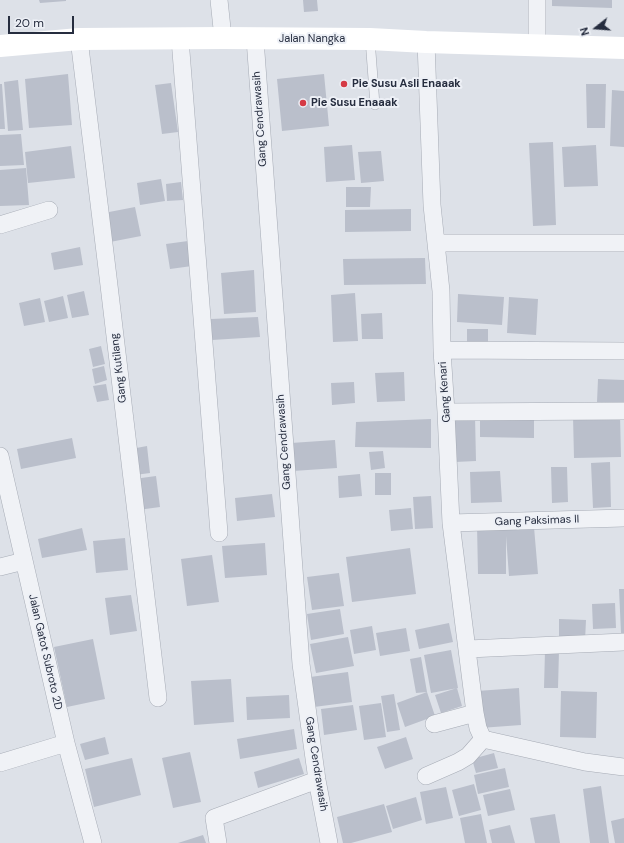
<!DOCTYPE html>
<style>
body{margin:0}
#map{position:relative;width:624px;height:843px;overflow:hidden;background:#dde1e8;font-family:"DM Sans",sans-serif}
canvas{display:block}
.north{position:absolute;left:576px;top:8px;width:40px;height:40px;-webkit-text-stroke:3px #edf0f6;paint-order:stroke;rotate:253deg;font-size:11px;font-weight:700;line-height:16px;text-align:center;color:#262d3f}
.north::after{content:'';display:block;margin:auto;width:14px;height:18px;background:#262d3f;clip-path:polygon(50% 0,100% 100%,50% 72%,0 100%)}
.scale{position:absolute;left:8px;top:16px;width:66px;height:18px;box-sizing:border-box;border:2px solid #262d3f;border-top:0;padding-left:5px;font-size:12px;line-height:14px;white-space:nowrap;color:#262d3f;-webkit-text-stroke:3px #edf0f6;paint-order:stroke}
</style>
<div id="map">
<canvas width="624" height="843"></canvas>
<div class="north">N</div>
<div class="scale">20 m</div>
</div>
<script>
const context = document.querySelector('canvas').getContext('2d');
context.lineJoin = 'round';
function paint(path, color) {
  context.fillStyle = color;
  context.fill(path, 'evenodd');
}
function toPath(rows) {
  const path = new Path2D();
  for (const r of rows) {
    path.moveTo(r[0], r[1]);
    for (let i = 2; i < r.length; i += 2) path.lineTo(r[i], r[i + 1]);
  }
  return path;
}
function stroke(path, color, width, dash) {
  context.strokeStyle = color;
  context.lineWidth = width;
  context.lineCap = dash ? 'butt' : 'round';
  context.setLineDash(dash || []);
  context.stroke(path);
}
function write(font, color, halo, rows, align = 'center') {
  context.font = font + ' "DM Sans",sans-serif';
  context.lineWidth = 4;
  context.setLineDash([]);
  context.textBaseline = 'middle';
  context.strokeStyle = halo;
  context.fillStyle = color;
  for (const [text, x, y, turn = 0] of rows) {
    context.save();
    context.translate(x, y);
    context.rotate((+turn || 0) * Math.PI / 180);
    context.textAlign = isNaN(turn) ? turn : align;
    if (halo) context.strokeText(text, 0, 0);
    context.fillText(text, 0, 0);
    context.restore();
  }
}
paint(toPath([
 [39,0,66,0,66,1,40,3],
 [303,0,317,0,318,11,304,12],
 [552,0,612,0,612,8,552,6],
 [68,74,72,125,29,128,25,79],
 [324,74,329,126,282,131,277,79],
 [18,80,23,130,8,131,4,82],
 [171,83,178,132,162,134,155,85],
 [0,84,2,84,5,129,0,129],
 [586,84,606,84,605,128,587,128],
 [612,90,624,91,624,147,610,146],
 [21,134,24,165,0,166,0,135],
 [553,142,556,225,533,226,529,143],
 [352,145,355,180,326,182,324,147],
 [596,145,598,186,564,187,562,147],
 [71,146,75,178,28,183,25,152],
 [381,151,384,181,361,183,358,152],
 [26,168,29,205,0,206,0,170],
 [161,179,165,201,140,205,137,183],
 [181,182,183,200,167,201,166,184],
 [346,187,371,187,370,207,346,207],
 [135,207,141,236,110,242,104,213],
 [411,209,411,231,345,232,345,210],
 [188,241,192,266,170,269,166,244],
 [80,247,83,265,54,270,51,253],
 [425,258,426,284,344,285,343,259],
 [254,270,256,312,224,314,221,273],
 [84,291,89,315,72,318,67,295],
 [355,293,358,341,333,342,331,295],
 [458,294,504,297,502,325,457,322],
 [63,296,68,318,49,322,44,301],
 [509,297,538,299,536,335,507,333],
 [40,298,45,322,24,326,19,303],
 [382,313,383,339,362,339,361,314],
 [258,317,260,337,212,340,211,319],
 [467,329,488,329,488,344,467,344],
 [101,346,105,364,93,367,89,349],
 [104,366,107,380,95,384,92,369],
 [404,372,405,401,377,402,375,373],
 [598,379,624,380,624,403,597,402],
 [354,382,355,403,332,405,331,383],
 [106,384,109,400,97,402,93,386],
 [620,415,621,457,574,458,573,416],
 [475,416,476,461,455,462,454,417],
 [480,416,534,418,534,438,480,437],
 [431,419,431,448,355,447,356,422],
 [72,438,76,458,21,469,17,449],
 [335,440,337,468,293,471,291,443],
 [147,446,150,473,135,475,131,449],
 [383,451,385,468,371,470,369,452],
 [610,462,611,507,593,508,591,463],
 [551,467,567,467,568,502,552,503],
 [500,471,502,502,471,503,470,472],
 [375,473,391,473,391,495,375,495],
 [360,474,362,496,339,498,338,476],
 [156,476,160,507,138,510,134,479],
 [272,494,275,517,237,521,235,498],
 [431,496,433,528,415,529,413,497],
 [411,508,413,529,391,531,389,510],
 [477,525,534,527,538,574,509,576,506,536,506,574,478,574],
 [82,528,87,550,42,558,38,539],
 [125,538,128,570,96,573,93,541],
 [265,543,267,575,225,578,222,546],
 [410,548,416,594,352,602,346,557],
 [212,555,219,602,187,606,181,559],
 [339,573,344,606,312,610,307,577],
 [619,589,624,589,624,633,621,633],
 [131,595,137,631,110,635,105,598],
 [615,603,616,628,593,629,592,604],
 [340,609,344,634,311,640,307,614],
 [559,619,586,620,585,641,559,640],
 [449,623,453,642,419,649,415,630],
 [372,626,376,650,354,654,350,630],
 [406,628,410,651,380,656,376,633],
 [348,637,354,666,316,673,310,644],
 [93,639,105,699,67,707,54,647],
 [451,650,458,688,431,693,424,655],
 [545,651,559,651,558,688,544,688],
 [421,657,427,692,416,693,410,659],
 [348,672,352,702,314,707,310,677],
 [231,679,234,722,194,725,191,681],
 [457,688,462,706,441,713,435,695],
 [519,688,521,725,480,728,477,691],
 [561,691,597,692,596,738,560,737],
 [427,692,435,716,405,727,397,703],
 [394,694,400,730,387,732,381,696],
 [289,695,290,718,247,720,246,697],
 [381,703,386,737,364,740,359,706],
 [353,705,357,730,324,735,321,709],
 [294,729,297,749,240,759,237,739],
 [105,737,109,754,85,760,80,744],
 [406,737,413,759,385,769,377,747],
 [190,752,201,802,173,808,162,758],
 [494,753,498,768,476,773,472,759],
 [132,758,141,795,94,807,85,769],
 [299,758,304,774,258,788,254,772],
 [505,768,509,787,478,794,474,775],
 [474,784,481,810,459,816,452,790],
 [601,786,609,843,590,843,583,789],
 [446,787,453,818,426,824,420,792],
 [510,789,515,810,488,816,483,795],
 [416,797,422,820,393,829,386,806],
 [384,804,392,832,351,843,343,843,337,817],
 [481,814,487,843,465,843,460,818],
 [555,814,560,843,535,843,530,818],
 [624,818,624,843,615,843,611,821],
 [510,825,515,843,492,843,489,830],
 [203,835,206,843,178,843]
]), '#babfcb');
const service = toPath([
 [370,39,375,105]
]);
const minor = toPath([
 [219,0,223,38],
 [537,0,537,45],
 [79,39,108,277,158,698],
 [180,39,219,533],
 [255,39,301,664,317,780,329,843],
 [426,42,432,205,441,291,442,350,446,412,451,523,475,713,478,728,483,739],
 [0,225,49,210],
 [437,243,624,243],
 [442,350,624,351],
 [446,412,624,411],
 [0,456,66,743,93,843],
 [451,523,624,518],
 [0,567,24,561],
 [468,649,624,642],
 [434,724,475,713],
 [483,739,585,762,624,767],
 [0,763,66,743],
 [426,776,458,762,468,756,483,739],
 [218,843,214,818,317,780]
]);
stroke(service, '#a6abb5', 10);
stroke(minor, '#a6abb5', 18);
stroke(service, '#f0f2f6', 9);
stroke(minor, '#f0f2f6', 17);
stroke(toPath([
 [0,46,79,39,223,38,370,39,426,42,624,48]
]), '#fff', 22);
for (const [x, y, r, color] of [
 [344,84,4,"#d53a45"],
 [303,103,4,"#d53a45"]
]) {
  const dot = new Path2D();
  dot.arc(x, y, r, 0, 2 * Math.PI);
  context.fillStyle = color;
  context.fill(dot);
  stroke(dot, '#edf0f6', 1.5);
}
write('11px', '#262d3f', '#edf0f6', [
 ["Jalan Nangka",312,39],
 ["Gang Cendrawasih",260,119,-94],
 ["Gang Kutilang",119,368,-97],
 ["Gang Kenari",445,392,-94],
 ["Gang Cendrawasih",284,442,-94],
 ["Gang Paksimas II",537,521,-2],
 ["Jalan Gatot Subroto 2D",45,652,77],
 ["Gang Cendrawasih",316,764,81]
]);
write('bold 11px', '#262d3f', '#edf0f6', [
 ["Pie Susu Asli Enaaak",352,84],
 ["Pie Susu Enaaak",311,103]
], 'left');
</script>
